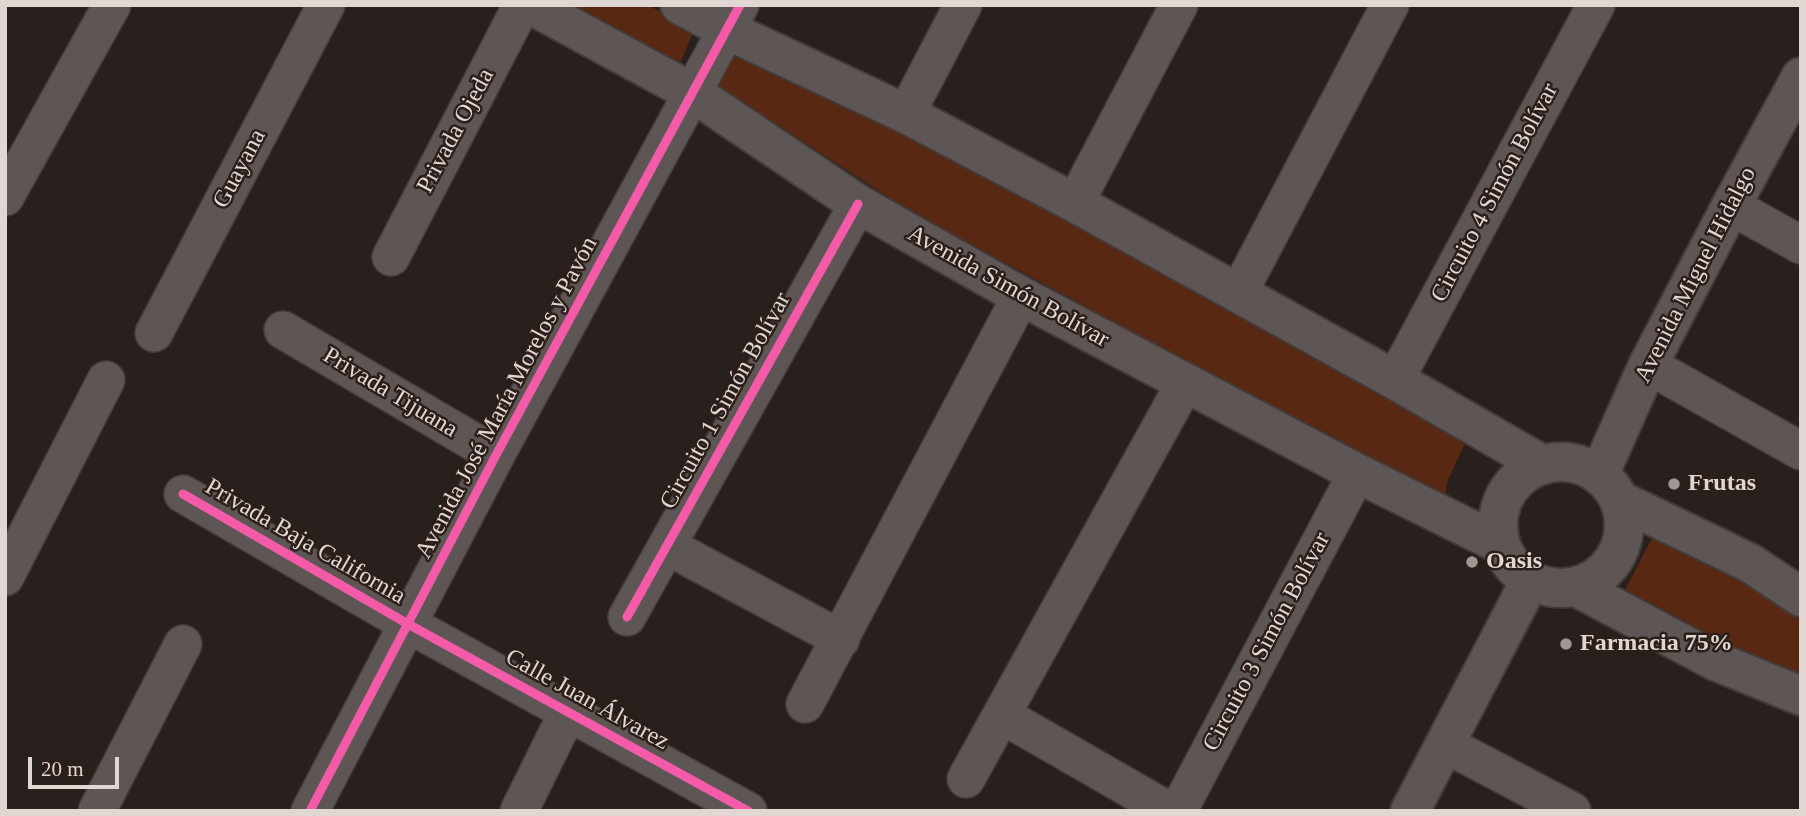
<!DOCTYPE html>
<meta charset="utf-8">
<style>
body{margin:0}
#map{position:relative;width:1806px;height:816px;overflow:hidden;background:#28201d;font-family:Georgia,serif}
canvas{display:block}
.frame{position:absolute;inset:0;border:7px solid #e0d6d2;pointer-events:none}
.scale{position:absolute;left:28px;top:757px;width:91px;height:32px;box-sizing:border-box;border:4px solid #e0d6d2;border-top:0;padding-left:9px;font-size:21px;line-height:24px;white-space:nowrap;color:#e0d6d2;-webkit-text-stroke:5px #2c1e19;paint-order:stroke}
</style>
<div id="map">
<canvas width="1806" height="816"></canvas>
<div class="frame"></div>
<div class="scale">20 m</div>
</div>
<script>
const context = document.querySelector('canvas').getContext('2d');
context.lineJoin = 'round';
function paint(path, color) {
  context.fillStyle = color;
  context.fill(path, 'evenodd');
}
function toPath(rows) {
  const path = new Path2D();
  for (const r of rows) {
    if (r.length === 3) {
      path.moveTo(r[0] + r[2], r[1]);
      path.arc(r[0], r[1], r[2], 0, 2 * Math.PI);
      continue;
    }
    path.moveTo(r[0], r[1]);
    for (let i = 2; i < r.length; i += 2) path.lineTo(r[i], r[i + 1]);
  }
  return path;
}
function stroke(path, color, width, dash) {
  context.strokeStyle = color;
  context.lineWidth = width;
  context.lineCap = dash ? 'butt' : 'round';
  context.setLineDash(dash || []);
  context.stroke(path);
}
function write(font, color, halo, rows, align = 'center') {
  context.font = font + ' Georgia,serif';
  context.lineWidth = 5;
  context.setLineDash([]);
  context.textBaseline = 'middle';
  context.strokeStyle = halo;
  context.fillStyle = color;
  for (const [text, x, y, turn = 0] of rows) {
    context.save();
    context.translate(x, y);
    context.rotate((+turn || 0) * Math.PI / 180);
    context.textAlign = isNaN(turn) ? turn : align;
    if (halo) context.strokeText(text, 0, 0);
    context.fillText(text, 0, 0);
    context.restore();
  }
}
paint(toPath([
 [564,5,647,5,695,28,678,68],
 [735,51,767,70,957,145,1469,435,1448,480,1444,502,905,208,715,84],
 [1657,528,1801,620,1801,689,1620,600]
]), '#592812');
const minor = toPath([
 [906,114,963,5],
 [5,197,112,5],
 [1075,203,1179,5],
 [1731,206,1801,245],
 [391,257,522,5],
 [1238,294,1390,5],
 [283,330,496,455],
 [154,333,326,5],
 [1648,365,1801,451],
 [1395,380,1596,5],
 [183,494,408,624,748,811],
 [667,546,841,639],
 [5,577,106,380],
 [627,617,858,204],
 [805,704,1021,296],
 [1002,715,1169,811],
 [1445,744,1572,811],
 [966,779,1185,383],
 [97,811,183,644],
 [310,811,496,455,740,5],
 [519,811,568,712],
 [1178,811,1357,473]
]);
const tertiary = toPath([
 [1599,475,1648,365,1731,206,1801,77],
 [1410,811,1530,581]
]);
const secondary = toPath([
 [531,5,693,93,858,204,1021,296,1357,473,1500,544],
 [680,5,727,30,906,114,1075,203,1395,380,1543,465],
 [1561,525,63],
 [1619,500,1750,563,1801,597],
 [1576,587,1715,661,1801,696]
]);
stroke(minor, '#423b39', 40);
stroke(tertiary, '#423b39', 42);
stroke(secondary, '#423b39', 42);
stroke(minor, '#5d5654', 37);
stroke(tertiary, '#5d5654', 38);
stroke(secondary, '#5d5654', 38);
stroke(toPath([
 [183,494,408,624,748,811],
 [627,617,858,204],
 [310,811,496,455,740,5]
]), '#f35aa7', 9);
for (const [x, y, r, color] of [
 [1674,484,7,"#a09693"],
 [1472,562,7,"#a09693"],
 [1566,644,7,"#a09693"]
]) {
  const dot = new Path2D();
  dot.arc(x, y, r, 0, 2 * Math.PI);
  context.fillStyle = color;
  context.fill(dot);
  stroke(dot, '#2c1e19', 2.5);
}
write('24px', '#e0d6d2', '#2c1e19', [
 ["Privada Ojeda",456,131,-62],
 ["Guayana",240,169,-62],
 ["Circuito 4 Simón Bolívar",1495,193,-62],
 ["Avenida Miguel Hidalgo",1696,275,-63],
 ["Avenida Simón Bolívar",1008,287,29],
 ["Privada Tijuana",390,393,31],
 ["Avenida José María Morelos y Pavón",507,398,-62],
 ["Circuito 1 Simón Bolívar",726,401,-61],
 ["Privada Baja California",305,542,30],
 ["Circuito 3 Simón Bolívar",1267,642,-62],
 ["Calle Juan Álvarez",587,700,29]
]);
write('bold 24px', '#e0d6d2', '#2c1e19', [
 ["Frutas",1688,484],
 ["Oasis",1486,562],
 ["Farmacia 75%",1580,644]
], 'left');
</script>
